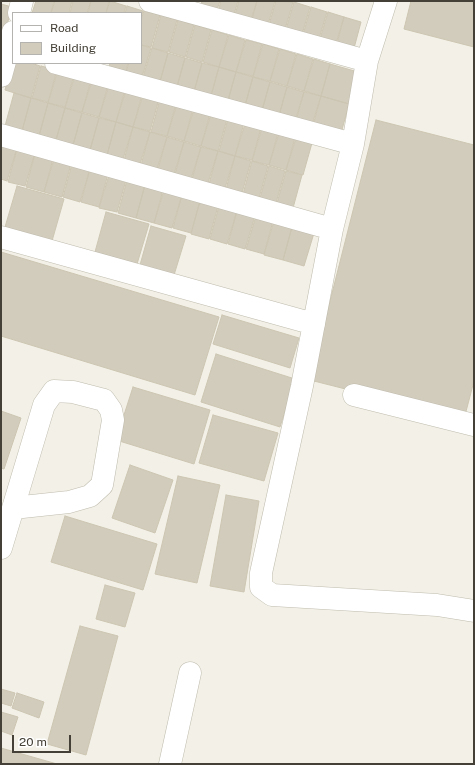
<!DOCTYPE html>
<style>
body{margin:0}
#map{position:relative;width:475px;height:765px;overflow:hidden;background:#f2f0e7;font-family:"Public Sans",sans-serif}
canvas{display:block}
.frame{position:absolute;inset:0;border:2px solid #444037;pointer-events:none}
.legend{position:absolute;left:12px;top:12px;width:130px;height:52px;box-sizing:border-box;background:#fff;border:1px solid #b4b3af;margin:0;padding:5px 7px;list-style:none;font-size:12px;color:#444037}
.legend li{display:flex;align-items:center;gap:8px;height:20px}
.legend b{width:20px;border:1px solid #b4b3af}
.scale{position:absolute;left:12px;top:735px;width:59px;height:18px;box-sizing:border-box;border:2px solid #444037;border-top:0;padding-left:5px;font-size:12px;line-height:14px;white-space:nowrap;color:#444037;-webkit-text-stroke:3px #fff;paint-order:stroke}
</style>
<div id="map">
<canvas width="475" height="765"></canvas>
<div class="frame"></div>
<ul class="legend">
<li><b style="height:5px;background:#fff"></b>Road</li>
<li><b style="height:11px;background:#d2ccbd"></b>Building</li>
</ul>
<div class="scale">20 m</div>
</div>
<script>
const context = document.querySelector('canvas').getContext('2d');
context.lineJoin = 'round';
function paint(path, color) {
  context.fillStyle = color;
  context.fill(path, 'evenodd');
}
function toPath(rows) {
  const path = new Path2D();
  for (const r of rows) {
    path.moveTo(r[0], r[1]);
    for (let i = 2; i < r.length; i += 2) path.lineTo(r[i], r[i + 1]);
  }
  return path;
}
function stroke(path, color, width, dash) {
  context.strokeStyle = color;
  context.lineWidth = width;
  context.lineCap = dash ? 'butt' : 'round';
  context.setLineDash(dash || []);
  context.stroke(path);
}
const building = toPath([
 [36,1,54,1,51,13,32,13,36,1],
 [55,1,72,1,69,13,51,13,55,1],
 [73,1,91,1,87,13,70,13,73,1],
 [91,1,109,1,106,13,88,13,91,1],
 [110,1,126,6,124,13,106,13,110,1],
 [202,1,220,1,216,13,200,9,202,1],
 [221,1,238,1,233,18,217,14,221,1],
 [239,1,257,1,250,23,234,18,239,1],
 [257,1,275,1,267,28,251,23,257,1],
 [276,1,293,2,284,33,268,28,276,1],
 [411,1,474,1,474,47,404,29,411,1],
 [294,2,310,7,301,38,285,33,294,2],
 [1,4,12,7,3,39,1,38,1,4],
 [127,6,143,11,141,18,141,13,125,13,127,6],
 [311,7,327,12,318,42,302,38,311,7],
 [144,11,160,15,151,47,141,45,141,20,144,11],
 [328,12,344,17,335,47,319,42,328,12],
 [161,15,177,20,168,52,152,48,161,15],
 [344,17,361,22,353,52,336,47,344,17],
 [178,20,194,25,185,57,169,52,178,20],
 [195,25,211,30,202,62,186,57,195,25],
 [212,30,228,35,219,67,203,62,212,30],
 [229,35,245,40,236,72,219,67,229,35],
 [246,40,262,44,253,76,236,72,246,40],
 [263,44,279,49,270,81,253,77,263,44],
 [141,45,151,48,141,80,125,75,129,63,141,63,141,45],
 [152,48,168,53,159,85,142,80,152,48],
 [280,49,296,54,287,86,270,81,280,49],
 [168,53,185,58,176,90,159,85,168,53],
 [297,54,313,59,304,91,287,86,297,54],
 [185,58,202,63,193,95,176,90,185,58],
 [314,59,330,64,321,96,304,91,314,59],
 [13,61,13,63,31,63,40,66,31,98,5,90,13,61],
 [110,63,128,63,125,75,108,71,110,63],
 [202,63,219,67,210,99,193,95,202,63],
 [330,64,358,72,349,104,321,96,330,64],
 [41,66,57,70,48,102,32,98,41,66],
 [219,67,236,72,227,104,210,100,219,67],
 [58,70,74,75,65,107,48,103,58,70],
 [236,72,253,77,244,109,227,104,236,72],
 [75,75,91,80,82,112,65,108,75,75],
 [253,77,270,82,261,114,244,109,253,77],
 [92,80,108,85,99,117,82,112,92,80],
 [270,82,287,87,278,119,261,114,270,82],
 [109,85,125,90,116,122,99,117,109,85],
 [287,87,304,92,294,124,278,119,287,87],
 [126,90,142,95,133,127,116,122,126,90],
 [304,92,321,96,311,128,295,124,304,92],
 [14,93,31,98,22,131,5,126,14,93],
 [143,95,159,99,150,131,133,127,143,95],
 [321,96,349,104,340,137,312,129,321,96],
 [31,98,48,103,39,136,22,131,31,98],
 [160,99,176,104,167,136,151,132,160,99],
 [48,103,65,108,56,140,39,136,48,103],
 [177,104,193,109,184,141,167,136,177,104],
 [65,108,82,113,73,145,56,140,65,108],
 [194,109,210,114,201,146,184,141,194,109],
 [82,113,99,118,90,150,73,145,82,113],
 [211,114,227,119,218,151,201,146,211,114],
 [99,118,116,122,107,155,90,150,99,118],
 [228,119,244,123,235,156,219,151,228,119],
 [376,120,474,145,474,381,464,419,310,380,376,120],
 [116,122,133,127,123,159,107,155,116,122],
 [245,124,261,128,252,160,235,156,245,124],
 [133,127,150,132,140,164,124,160,133,127],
 [262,128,278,133,269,165,252,161,262,128],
 [150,132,167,137,157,169,141,165,150,132],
 [279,133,295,138,286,170,269,165,279,133],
 [167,137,184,142,174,174,158,169,167,137],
 [296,138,312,143,303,175,286,170,296,138],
 [184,142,201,147,191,179,175,174,184,142],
 [1,144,17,148,7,181,1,179,1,144],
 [201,147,218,151,208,183,192,179,201,147],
 [17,149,35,153,25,186,8,182,17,149],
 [218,151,235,156,225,188,209,184,218,151],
 [35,154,53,159,44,192,26,187,35,154],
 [235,156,251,161,242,193,226,189,235,156],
 [54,159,71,164,62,197,44,192,54,159],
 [252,161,268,166,259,198,243,194,252,161],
 [72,164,90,169,80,202,63,197,72,164],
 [269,166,285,171,276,203,260,198,269,166],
 [90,169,108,174,99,207,81,202,90,169],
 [286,171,302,175,293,208,277,203,286,171],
 [109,175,126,180,117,212,99,208,109,175],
 [127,180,145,185,136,218,118,213,127,180],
 [145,185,163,190,154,223,136,218,145,185],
 [17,186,64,199,50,248,3,234,17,186],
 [164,190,182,195,172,228,154,223,164,190],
 [182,195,200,201,191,233,173,228,182,195],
 [200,201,218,206,209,239,191,234,200,201],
 [219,206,237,211,227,244,210,239,219,206],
 [237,211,255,216,245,249,228,244,237,211],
 [106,212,149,224,137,264,95,252,106,212],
 [256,216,273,221,264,254,246,249,256,216],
 [274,221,292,227,283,260,264,255,274,221],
 [151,226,186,236,174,275,140,265,151,226],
 [292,227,314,233,304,266,283,260,292,227],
 [1,252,219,317,195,395,1,336,1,252],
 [222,315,299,338,290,368,213,344,222,315],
 [216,354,295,379,280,427,201,402,216,354],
 [133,387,210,410,194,464,116,440,133,387],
 [1,411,21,418,4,469,1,468,1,411],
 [213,415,278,433,264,481,199,463,213,415],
 [130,465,173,480,155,533,112,518,130,465],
 [178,476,220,485,197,583,155,574,178,476],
 [226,495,259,501,244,592,210,586,226,495],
 [65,516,157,544,143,590,51,562,65,516],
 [105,585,135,593,125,627,96,619,105,585],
 [80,626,118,636,86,755,47,744,80,626],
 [1,689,15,693,11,706,1,703,1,689],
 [17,693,44,702,39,718,12,708,17,693],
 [1,712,18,717,12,735,1,731,1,712],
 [1,748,57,764,1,764,1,748]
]);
paint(building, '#d2ccbd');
stroke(building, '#ccc5b1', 1);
const minor = toPath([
 [150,1,367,61,353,144,332,229],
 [19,13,22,1],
 [367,61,386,1],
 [56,63,353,144],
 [1,76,13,32],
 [1,135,332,229,302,386,261,573,261,587,272,595,437,605,474,611],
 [1,237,314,324],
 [354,395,474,425],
 [1,548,44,405,54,391,73,392,104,400,111,410,113,420,102,485,90,496,69,502,13,508],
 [170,764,190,673]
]);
stroke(minor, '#bfbbad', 23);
stroke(minor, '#fff', 22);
</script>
